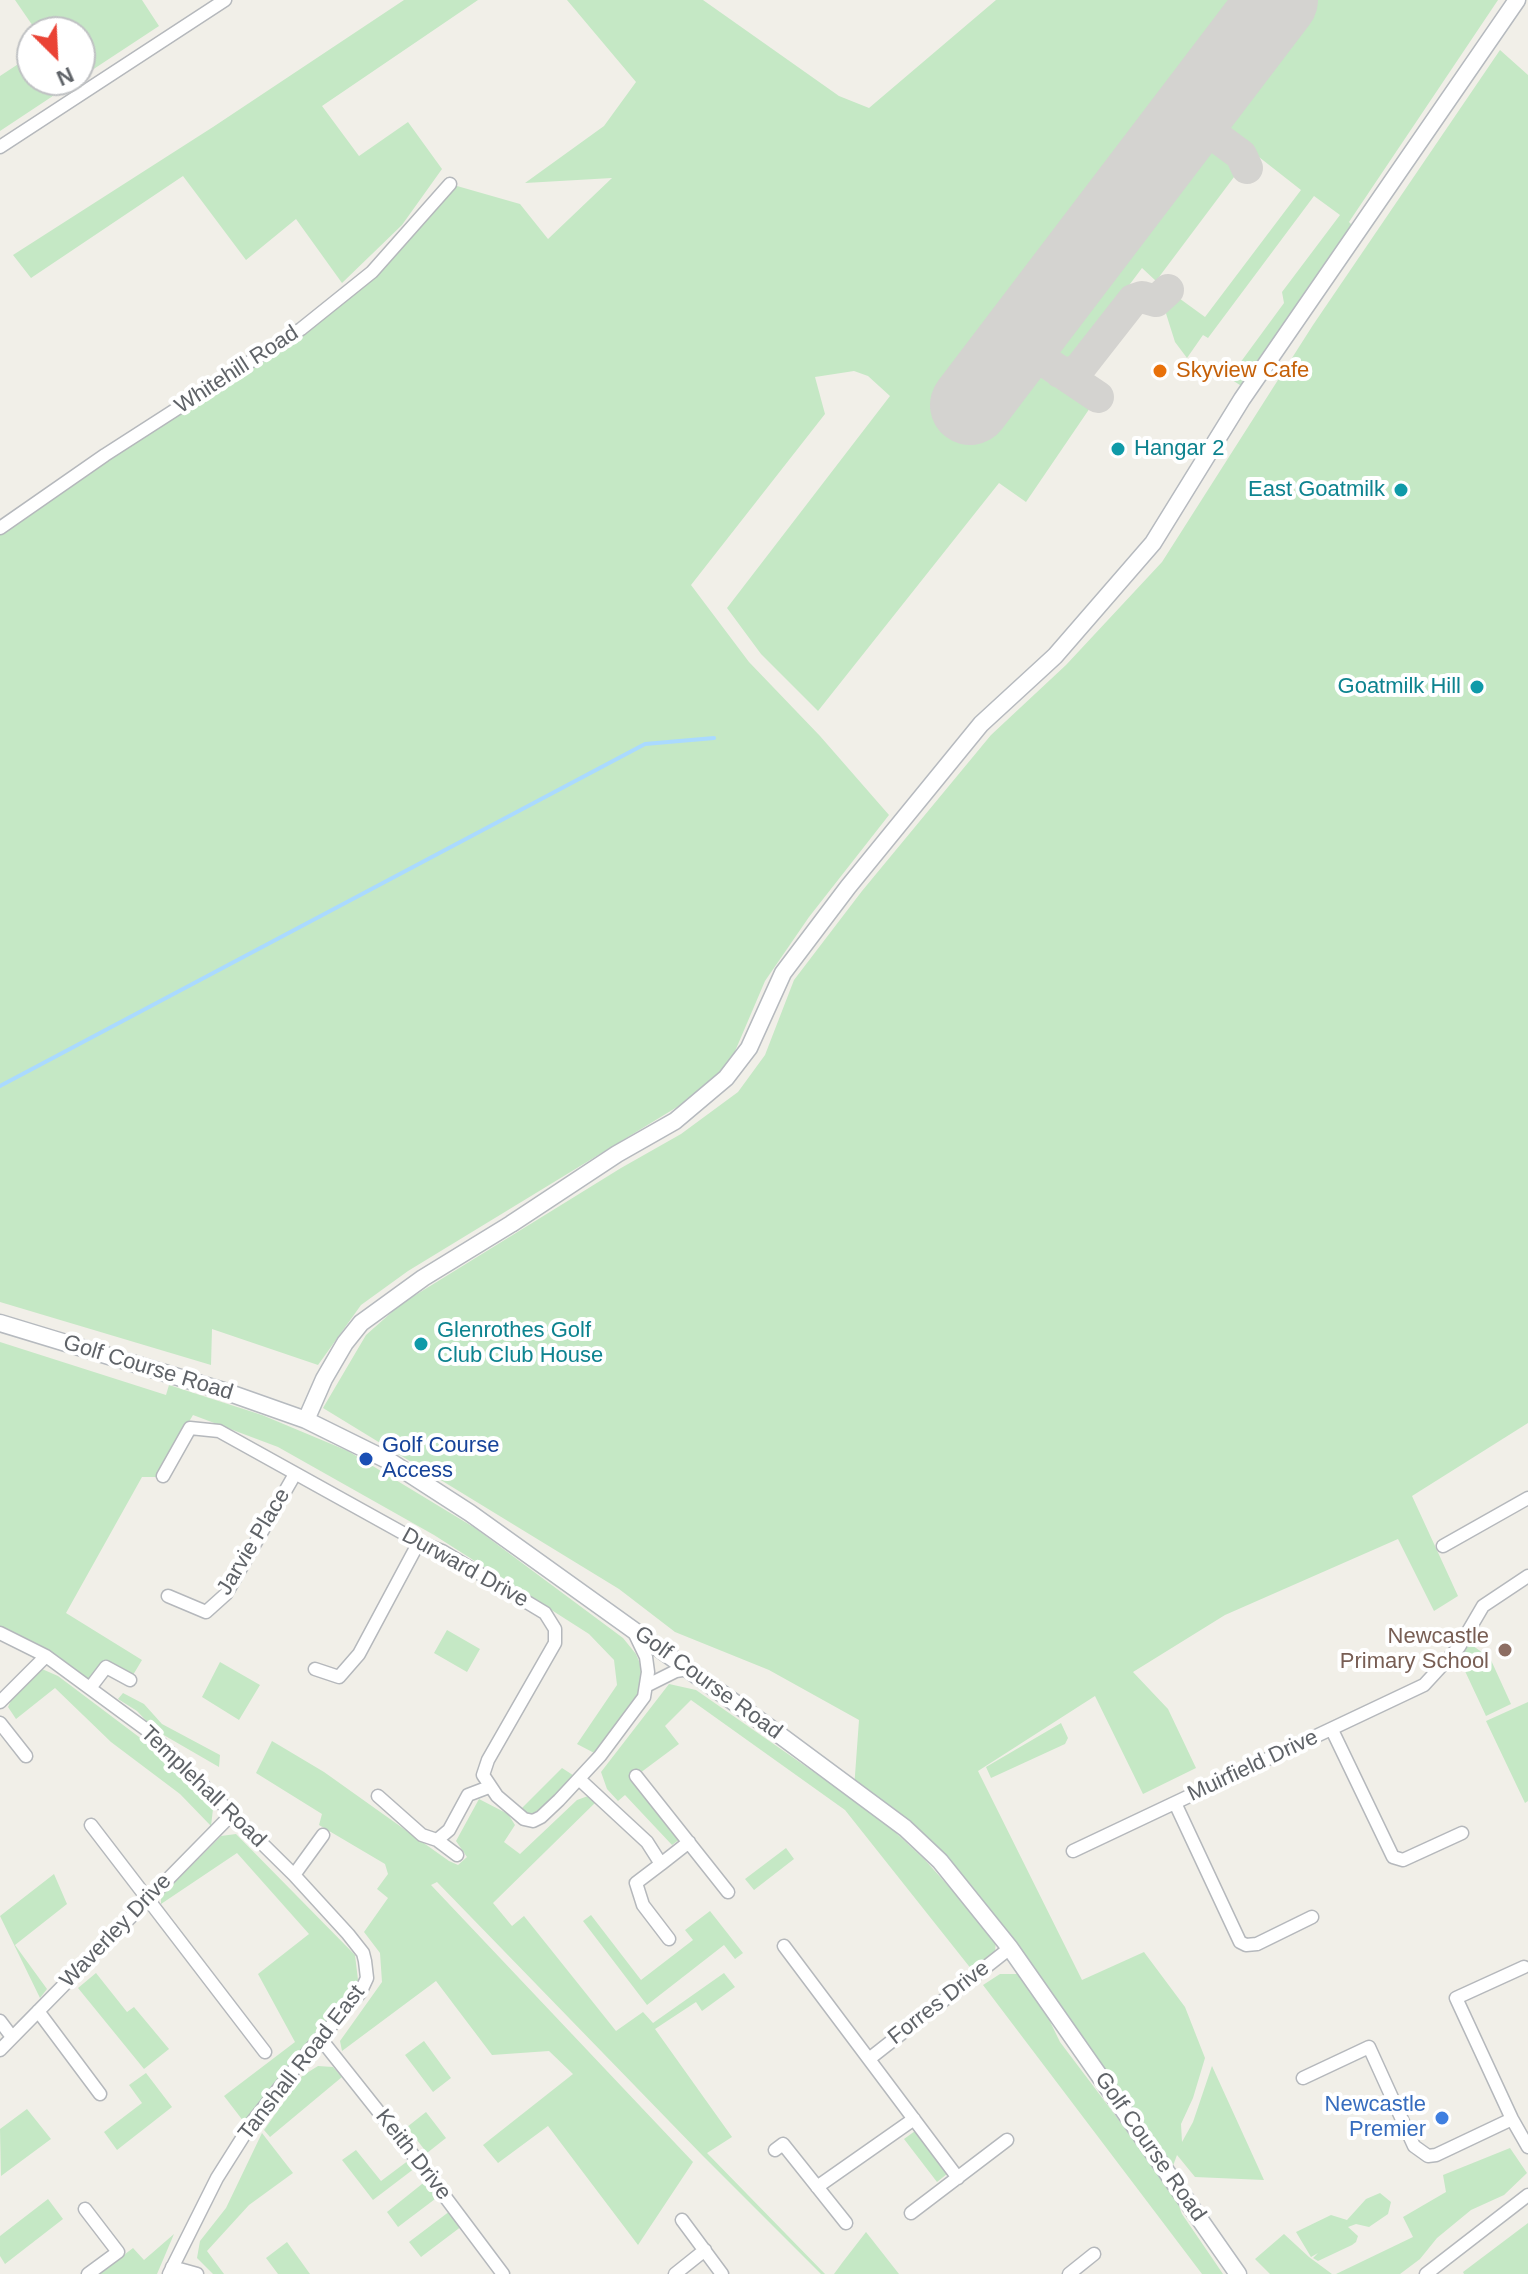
<!DOCTYPE html>
<style>
body{margin:0}
#map{position:relative;width:1528px;height:2274px;overflow:hidden;background:#f1efe8;font-family:Arial,sans-serif}
canvas{display:block}
.north{position:absolute;left:16px;top:16px;width:80px;height:80px;box-sizing:border-box;background:#fff;border:2px solid #bfc1c3;border-radius:50%;rotate:156deg;font-size:22px;font-weight:700;line-height:32px;text-align:center;color:#5f6368}
.north::after{content:'';display:block;margin:auto;width:28px;height:36px;background:#ea4335;clip-path:polygon(50% 0,100% 100%,50% 72%,0 100%)}
</style>
<div id="map">
<canvas width="1528" height="2274"></canvas>
<div class="north">N</div>
</div>
<script>
const context = document.querySelector('canvas').getContext('2d');
context.lineJoin = 'round';
function paint(path, color) {
  context.fillStyle = color;
  context.fill(path, 'evenodd');
}
function toPath(rows) {
  const path = new Path2D();
  for (const r of rows) {
    path.moveTo(r[0], r[1]);
    for (let i = 2; i < r.length; i += 2) path.lineTo(r[i], r[i + 1]);
  }
  return path;
}
function stroke(path, color, width, dash) {
  context.strokeStyle = color;
  context.lineWidth = width;
  context.lineCap = dash ? 'butt' : 'round';
  context.setLineDash(dash || []);
  context.stroke(path);
}
function write(font, color, halo, rows, align = 'center') {
  context.font = font + ' Arial,sans-serif';
  context.lineWidth = 8;
  context.setLineDash([]);
  context.textBaseline = 'middle';
  context.strokeStyle = halo;
  context.fillStyle = color;
  for (const [text, x, y, turn = 0] of rows) {
    context.save();
    context.translate(x, y);
    context.rotate((+turn || 0) * Math.PI / 180);
    context.textAlign = isNaN(turn) ? turn : align;
    if (halo) context.strokeText(text, 0, 0);
    context.fillText(text, 0, 0);
    context.restore();
  }
}
paint(toPath([
 [15,0,142,0,159,26,80,78,80,32,37,32],
 [404,0,478,0,322,106,359,156,408,122,442,169,402,225,342,283,296,219,246,260,183,176,31,278,13,255,213,127],
 [567,0,703,0,839,96,869,108,996,0,1252,0,990,347,978,346,946,387,980,413,1012,371,1020,364,1032,362,1039,364,1094,402,1026,502,999,483,818,711,761,654,727,608,890,396,868,376,854,371,815,377,825,414,691,585,749,662,820,736,889,815,809,917,765,981,733,1056,705,1090,408,1271,361,1305,318,1365,212,1329,211,1365,0,1302,0,528,183,406,372,272,450,184,520,204,548,239,612,178,525,183,604,126,636,82],
 [1291,0,1498,0,1349,222,1352,225,1243,387,1229,378,1284,303,1282,292,1340,215,1314,196,1208,338,1203,335,1187,358,1175,342,1163,304,1172,293,1205,317,1301,190,1222,128,1215,117,1215,101],
 [1500,50,1528,75,1528,1423,1412,1496,1458,1596,1434,1611,1398,1539,1225,1615,1133,1672,1168,1709,1196,1768,1143,1794,1095,1696,978,1771,1082,1980,1144,1952,1185,2007,1205,2058,1193,2098,1181,2124,1182,2142,1193,2122,1212,2066,1264,2180,1195,2177,1177,2155,1170,2174,968,1895,854,1789,859,1720,769,1670,675,1632,619,1589,323,1408,366,1335,401,1304,621,1168,681,1134,738,1092,765,1055,794,980,862,891,991,735,1066,665,1162,562,1313,325],
 [32,55,32,80,77,80,0,131,0,76],
 [1197,140,1207,140,1230,158,1234,167,1234,177,1156,281,1142,268,1073,360,1061,363,1054,359,1047,350,1044,338,1046,327,1178,150,1186,142],
 [0,1342,166,1395,169,1385,262,1415,348,1451,475,1528,623,1638,636,1654,643,1671,643,1686,635,1706,600,1756,577,1744,617,1685,614,1660,589,1634,434,1535,278,1447,193,1415,156,1477,142,1477,66,1613,142,1660,130,1680,106,1667,90,1688,0,1633],
 [447,1630,480,1649,467,1672,434,1653],
 [1469,1643,1490,1658,1511,1704,1486,1716,1457,1654,1464,1644],
 [220,1662,260,1685,239,1720,202,1697],
 [42,1669,58,1676,147,1743,213,1809,211,1826,180,1794,111,1742,55,1688,16,1719,8,1707,15,1692,31,1675],
 [669,1684,696,1690,880,1818,925,1860,996,1939,995,1953,972,1970,845,1810,691,1700,665,1726,679,1744,636,1776,684,1836,672,1845,625,1795,618,1801,607,1789,601,1772],
 [123,1693,144,1704,162,1724,220,1755,219,1767,155,1730,137,1711,118,1699],
 [1528,1702,1528,1801,1525,1803,1486,1721],
 [1061,1723,1068,1738,1065,1744,991,1778,986,1767],
 [272,1741,324,1772,449,1861,458,1865,467,1857,456,1841,479,1799,508,1814,515,1825,504,1842,520,1854,577,1800,588,1796,600,1798,493,1903,512,1926,524,1916,616,2031,643,2012,653,2023,724,1973,735,1987,702,2011,696,2002,655,2029,732,2137,707,2153,825,2274,821,2274,702,2155,437,1882,431,1885,693,2162,638,2245,548,2126,498,2163,483,2145,573,2074,549,2051,492,2055,436,1981,342,2051,340,2041,382,1982,380,1953,364,1932,388,1898,377,1889,388,1874,385,1864,319,1825,322,1814,256,1773],
 [562,1768,579,1779,541,1817,516,1814],
 [236,1834,355,1955,358,1980,347,2003,300,2054,244,2122,224,2096,295,2042,258,1974,309,1934,237,1853,161,1904,161,1896,221,1836],
 [786,1848,794,1859,754,1890,745,1879],
 [54,1874,67,1904,15,1945,47,1989,40,1998,0,1916],
 [710,1911,743,1953,735,1959,724,1945,647,2005,583,1921,591,1915,641,1980,693,1940,685,1930],
 [96,1973,127,2012,134,2007,169,2049,144,2069,78,1988],
 [1000,1974,1018,1974,1039,1999,1060,2042,1174,2193,1182,2214,1223,2274,1202,2274,983,1985],
 [424,2041,451,2078,433,2092,405,2055],
 [318,2066,333,2067,342,2077,270,2137,264,2130,302,2076],
 [146,2073,172,2107,117,2150,104,2132,142,2103,129,2085],
 [27,2109,51,2139,1,2176,0,2129],
 [426,2112,446,2138,427,2153,407,2127],
 [915,2131,947,2174,937,2182,904,2139],
 [262,2133,293,2173,249,2205,207,2251,224,2274,213,2274,197,2258,200,2241,226,2208],
 [1510,2148,1527,2173,1504,2195,1471,2210,1437,2238,1420,2259,1400,2274,1336,2274,1413,2237,1403,2217,1446,2192,1443,2175],
 [356,2150,381,2181,409,2160,415,2168,373,2200,342,2160],
 [427,2180,439,2196,398,2227,387,2212],
 [1380,2193,1391,2202,1388,2214,1369,2227,1356,2224,1348,2227,1358,2236,1356,2242,1352,2245,1318,2261,1313,2258,1318,2253,1311,2257,1296,2232,1331,2215,1347,2220,1366,2199],
 [48,2199,63,2219,5,2264,0,2256,0,2236],
 [450,2211,462,2226,421,2257,409,2242],
 [1528,2223,1528,2274,1464,2274,1463,2272],
 [866,2232,899,2274,834,2274,842,2263],
 [174,2234,157,2274,99,2274,133,2248,144,2260],
 [1284,2234,1309,2257,1332,2274,1270,2274,1255,2259],
 [287,2242,310,2274,278,2274,266,2258]
]), '#c5e8c5');
stroke(toPath([
 [0,1086,645,744,714,738]
]), '#aadaff', 4);
stroke(toPath([
 [1210,90,1207,110,1210,128,1214,135,1241,155,1247,168],
 [1169,143,1193,133,1214,135],
 [1041,313,1032,331,1037,353,1043,360,1098,397],
 [1000,367,1008,360,1023,355,1043,360],
 [1060,372,1070,373,1079,369,1133,300,1142,297,1156,301,1168,290]
]), '#d4d3d0', 32);
stroke(toPath([
 [970,405,1278,0]
]), '#d4d3d0', 80);
const street = toPath([
 [0,147,225,0],
 [0,528,105,455,301,329,372,272,450,184],
 [163,1476,190,1428,219,1431,419,1542,442,1551,545,1613,555,1629,555,1643,488,1760,483,1775,497,1796,524,1819,533,1821,541,1817,559,1800,600,1756,644,1697,648,1672,646,1657,634,1632],
 [1443,1546,1528,1498],
 [168,1596,206,1612,226,1594,295,1474],
 [0,1633,46,1656,148,1731,294,1875,348,1934,363,1953,365,1961,367,1978,360,1993,308,2052,253,2121,217,2178,169,2274],
 [315,1669,339,1677,359,1654,419,1542],
 [648,1685,676,1671,688,1669],
 [90,1688,106,1667,130,1680],
 [0,1702,46,1656],
 [0,1723,26,1756],
 [1332,1730,1393,1857,1403,1860,1462,1833],
 [636,1776,728,1892],
 [579,1779,647,1842,661,1864,636,1883,643,1905,669,1939],
 [378,1796,422,1835,437,1840,449,1830,468,1795,489,1787],
 [1175,1803,1240,1942,1246,1945,1257,1944,1312,1917],
 [91,1825,265,2052],
 [437,1840,457,1855],
 [1073,1851,1424,1685,1459,1647,1483,1606,1528,1576],
 [661,1864,689,1842],
 [294,1875,323,1835],
 [784,1946,958,2178],
 [1524,1967,1456,1998,1512,2119,1528,2147],
 [38,2011,100,2094],
 [0,2021,12,2037],
 [320,2038,428,2174,503,2274],
 [0,2050,232,1814],
 [869,2059,1010,1948],
 [1303,2078,1369,2047,1414,2146,1428,2156,1436,2155,1512,2119],
 [775,2150,783,2144,846,2223],
 [817,2187,914,2119],
 [85,2209,118,2252,88,2274],
 [911,2213,1007,2140],
 [682,2220,722,2274],
 [172,2267,197,2274],
 [675,2274,705,2250],
 [1069,2274,1094,2254],
 [1426,2274,1528,2195]
]);
const secondary = toPath([
 [0,1323,224,1391,306,1420,391,1462,470,1513,777,1733,905,1828,940,1861,1010,1948,1238,2274],
 [306,1420,324,1379,345,1343,361,1323,423,1278,511,1224,617,1154,675,1121,726,1078,749,1048,783,973,848,887,981,724,1055,656,1153,543,1242,399,1517,0]
]);
stroke(street, '#b5b8bc', 15);
stroke(secondary, '#b6babf', 19);
stroke(street, '#fff', 12);
stroke(secondary, '#fff', 16);
for (const [x, y, r, color] of [
 [1160,371,8,"#e8710a"],
 [1118,449,8,"#0f9aa8"],
 [1401,490,8,"#0f9aa8"],
 [1477,687,8,"#0f9aa8"],
 [421,1344,8,"#0f9aa8"],
 [366,1459,8,"#1a4fb4"],
 [1505,1650,8,"#8d6e63"],
 [1442,2118,8,"#3f7fe0"]
]) {
  const dot = new Path2D();
  dot.arc(x, y, r, 0, 2 * Math.PI);
  context.fillStyle = color;
  context.fill(dot);
  stroke(dot, '#fff', 3);
}
write('22px', '#5f6368', '#fff', [
 ["Whitehill Road",237,370,-33],
 ["Golf Course Road",148,1368,17],
 ["Jarvie Place",254,1542,-59],
 ["Durward Drive",465,1568,29],
 ["Golf Course Road",708,1683,36],
 ["Muirfield Drive",1253,1766,-25],
 ["Templehall Road",203,1787,44],
 ["Waverley Drive",116,1931,-46],
 ["Forres Drive",939,2003,-38],
 ["Tanshall Road East",302,2063,-52],
 ["Golf Course Road",1150,2147,55],
 ["Keith Drive",413,2155,52]
]);
write('22px', '#c56008', '#fff', [
 ["Skyview Cafe",1176,371]
], 'left');
write('22px', '#0d838f', '#fff', [
 ["Hangar 2",1134,449],
 ["East Goatmilk",1385,490,"right"],
 ["Goatmilk Hill",1461,687,"right"],
 ["Glenrothes Golf",437,1331],
 ["Club Club House",437,1356]
], 'left');
write('22px', '#164399', '#fff', [
 ["Golf Course",382,1446],
 ["Access",382,1471]
], 'left');
write('22px', '#785e54', '#fff', [
 ["Newcastle",1489,1637],
 ["Primary School",1489,1662]
], 'right');
write('22px', '#366cbe', '#fff', [
 ["Newcastle",1426,2105],
 ["Premier",1426,2130]
], 'right');
</script>
